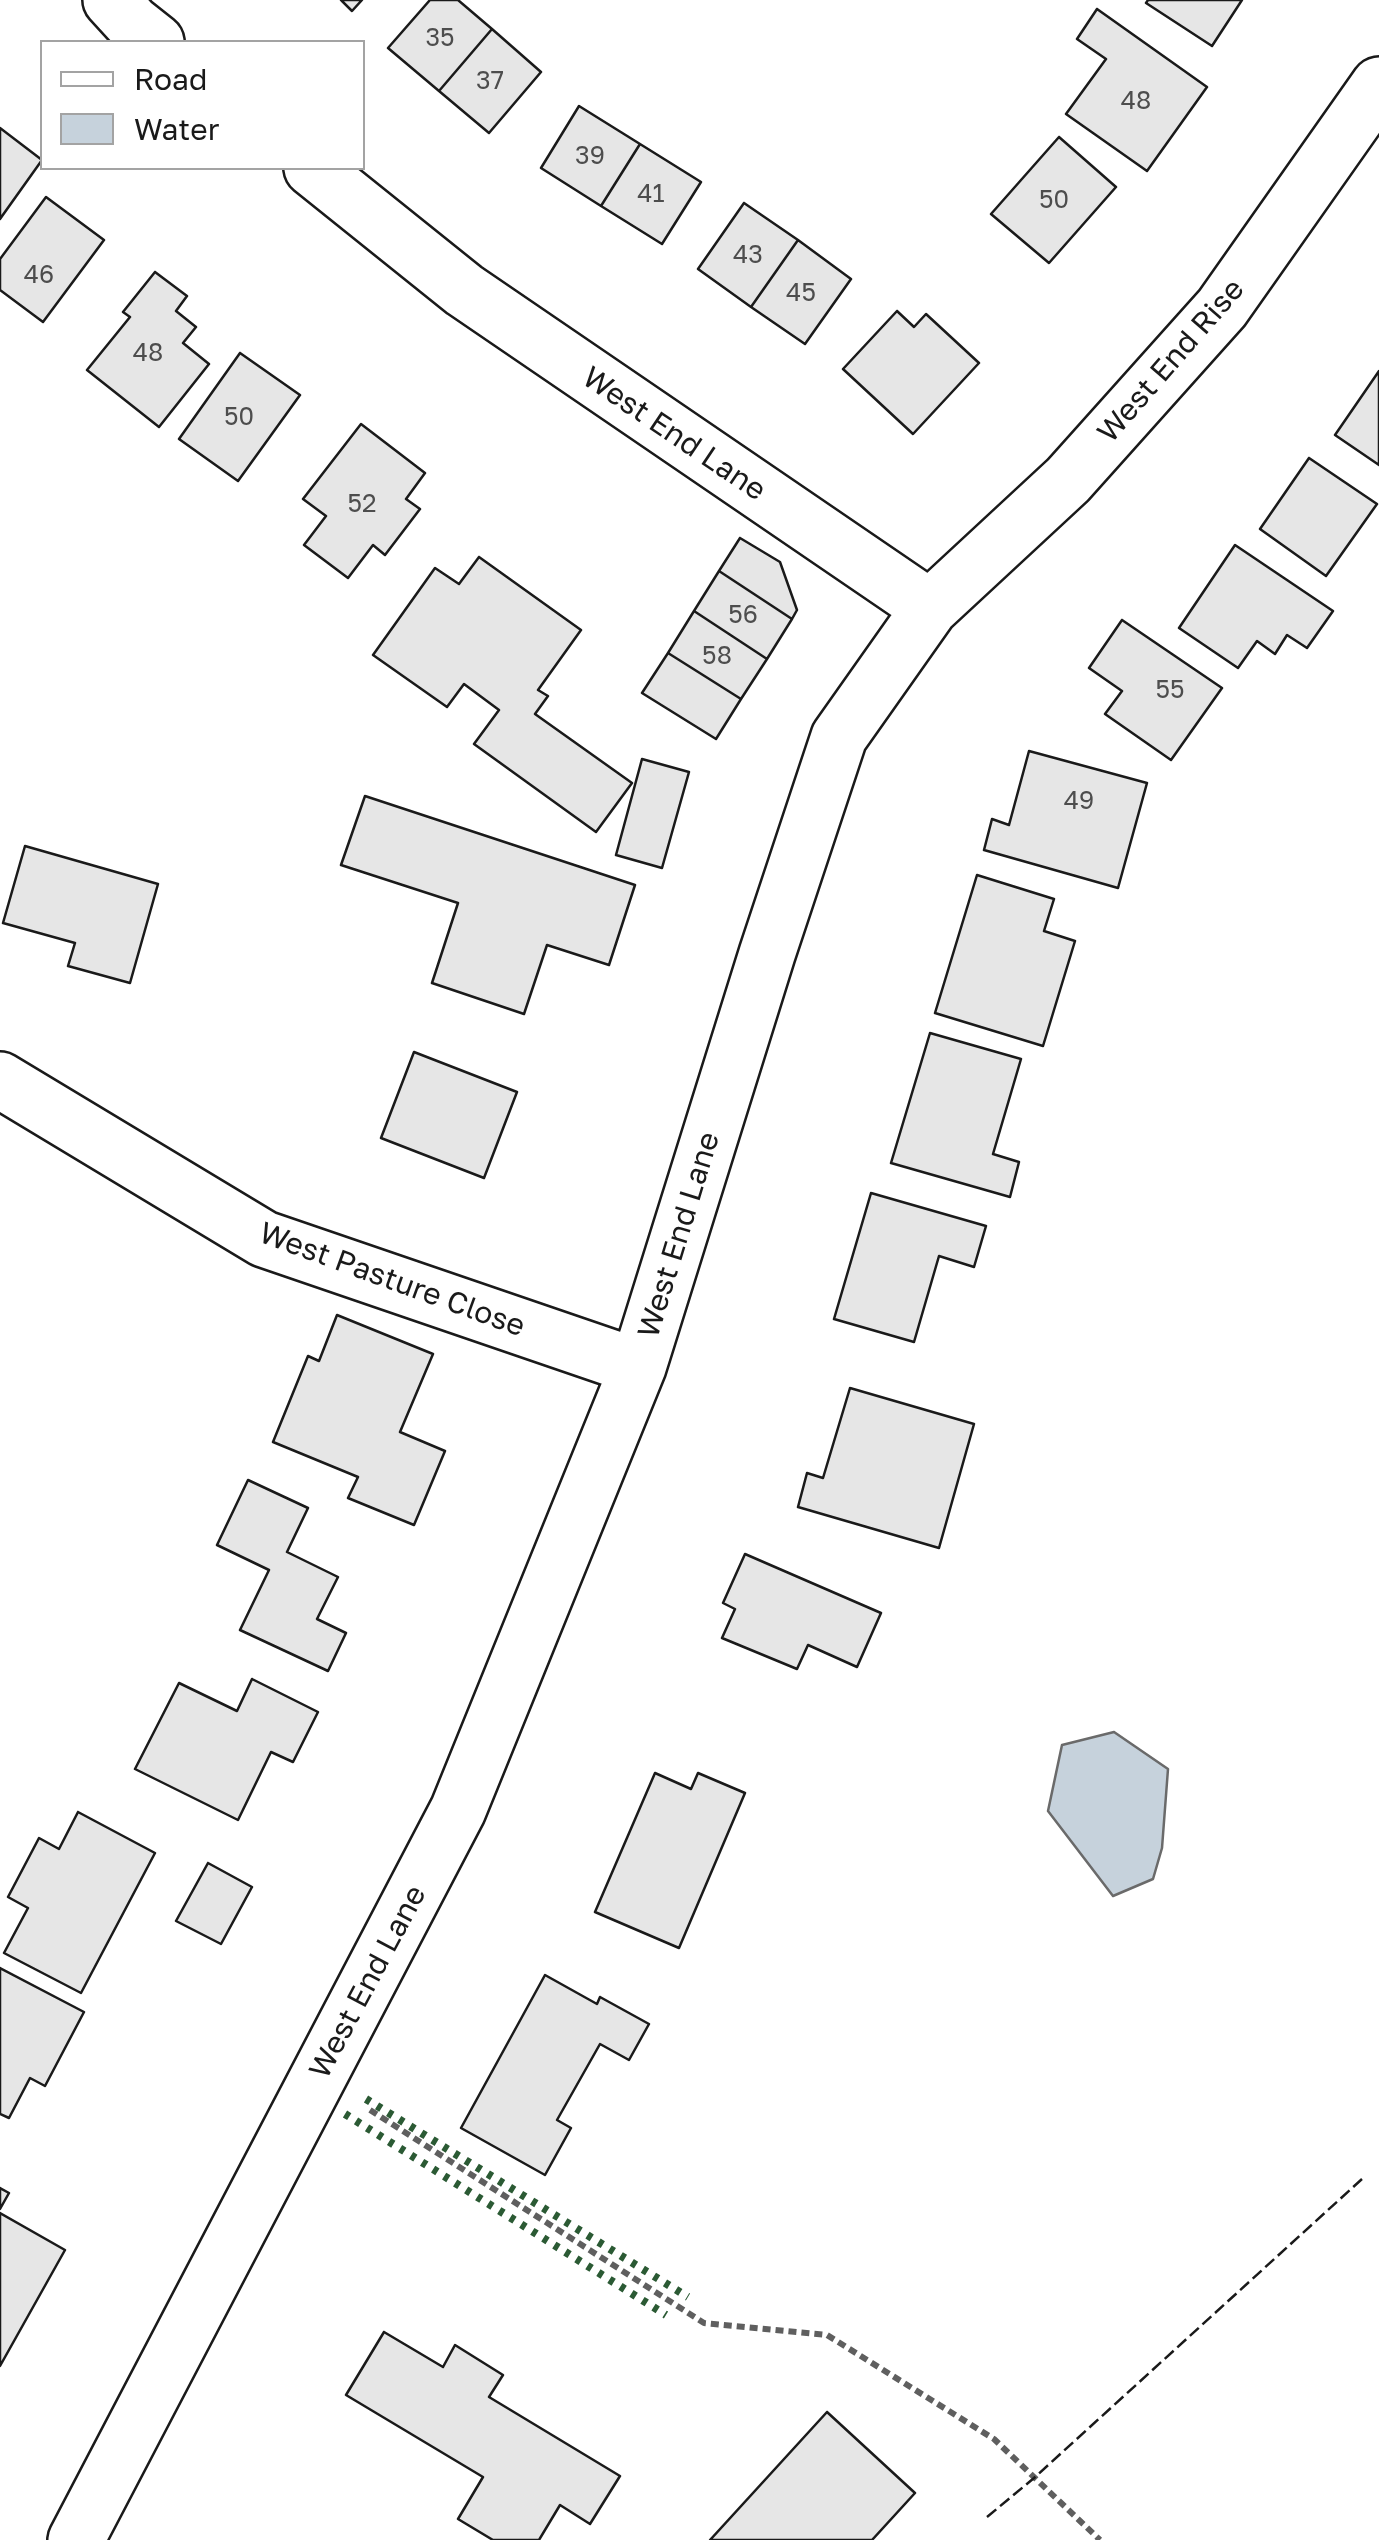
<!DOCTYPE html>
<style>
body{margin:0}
#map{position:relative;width:1379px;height:2540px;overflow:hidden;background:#fff;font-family:"Golos Text",sans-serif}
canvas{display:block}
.legend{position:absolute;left:40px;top:40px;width:325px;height:130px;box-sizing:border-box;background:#fff;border:2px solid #a3a3a3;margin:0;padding:12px 18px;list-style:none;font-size:30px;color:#1a1a1a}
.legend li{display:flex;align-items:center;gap:20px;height:50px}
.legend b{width:50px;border:2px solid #a3a3a3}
</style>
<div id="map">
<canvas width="1379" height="2540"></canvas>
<ul class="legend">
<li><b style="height:12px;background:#fff"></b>Road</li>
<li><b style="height:28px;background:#c6d2dc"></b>Water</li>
</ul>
</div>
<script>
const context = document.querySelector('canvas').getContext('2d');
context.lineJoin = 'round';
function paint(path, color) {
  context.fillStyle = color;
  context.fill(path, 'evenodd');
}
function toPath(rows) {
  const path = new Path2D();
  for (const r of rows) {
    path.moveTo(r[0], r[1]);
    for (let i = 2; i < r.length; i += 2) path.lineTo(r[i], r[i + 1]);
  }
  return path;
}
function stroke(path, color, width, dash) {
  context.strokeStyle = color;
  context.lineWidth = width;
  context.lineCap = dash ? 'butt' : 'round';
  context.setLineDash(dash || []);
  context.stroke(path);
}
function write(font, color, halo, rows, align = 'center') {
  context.font = font + ' "Golos Text",sans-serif';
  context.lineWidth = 8;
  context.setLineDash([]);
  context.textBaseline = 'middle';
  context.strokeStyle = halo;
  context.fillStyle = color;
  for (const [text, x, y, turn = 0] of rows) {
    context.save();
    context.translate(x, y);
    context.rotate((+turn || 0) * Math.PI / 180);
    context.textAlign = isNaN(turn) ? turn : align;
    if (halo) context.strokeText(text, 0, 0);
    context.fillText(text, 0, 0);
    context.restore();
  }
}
const water = toPath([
 [1114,1732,1168,1769,1162,1848,1153,1879,1113,1896,1048,1811,1062,1745,1114,1732]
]);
paint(water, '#c6d2dc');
stroke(water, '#6a6a6a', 2.5);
const building = toPath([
 [341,0,362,0,352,11,341,0],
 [430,0,458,0,492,29,439,91,388,48,430,0],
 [1148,0,1242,0,1212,46,1146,3,1148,0],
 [1097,9,1207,87,1147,171,1066,114,1106,59,1077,39,1097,9],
 [492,29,541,72,489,133,439,91,492,29],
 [579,106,640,144,601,206,541,168,579,106],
 [0,128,42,160,0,219,0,128],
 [1059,137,1116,187,1049,263,991,214,1059,137],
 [640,144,701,182,662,244,601,206,640,144],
 [46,197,104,240,43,322,0,290,0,259,46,197],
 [744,203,798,240,751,307,698,269,744,203],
 [798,240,851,279,805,344,751,307,798,240],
 [155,272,187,296,176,311,196,327,183,343,209,364,159,427,87,370,130,317,123,312,155,272],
 [897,311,914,327,926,314,979,363,913,434,843,369,897,311],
 [240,353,300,395,238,481,179,439,240,353],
 [1379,371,1379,465,1335,435,1379,371],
 [361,424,425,473,406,499,420,509,385,555,373,545,348,578,304,545,326,516,303,499,361,424],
 [1309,458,1377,504,1326,576,1260,529,1309,458],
 [740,538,780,562,797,610,792,619,719,571,740,538],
 [1235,545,1333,611,1307,648,1287,635,1275,654,1257,641,1238,668,1179,628,1235,545],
 [479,557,581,630,538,690,548,696,535,714,632,783,596,832,474,744,499,710,464,684,447,707,373,655,435,568,459,584,479,557],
 [719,571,792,619,767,659,694,611,719,571],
 [694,611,767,659,741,699,668,653,694,611],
 [1122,620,1222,688,1171,760,1105,714,1122,691,1089,668,1122,620],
 [668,653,741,699,716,739,642,693,668,653],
 [1029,751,1147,783,1118,888,984,850,992,819,1009,825,1029,751],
 [642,759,689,772,662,868,616,855,642,759],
 [365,796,635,885,609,965,547,945,524,1014,432,983,458,903,341,865,365,796],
 [25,846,158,884,130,983,68,966,75,943,3,923,25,846],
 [977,875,1054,899,1044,931,1075,941,1043,1046,935,1013,977,875],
 [930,1033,1021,1059,993,1154,1019,1162,1010,1197,891,1163,930,1033],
 [414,1052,517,1092,484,1178,381,1138,414,1052],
 [871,1193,986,1226,974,1267,939,1256,914,1342,834,1319,871,1193],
 [337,1315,433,1354,400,1432,445,1451,414,1525,348,1498,358,1477,273,1442,308,1356,319,1361,337,1315],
 [850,1388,974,1424,939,1548,798,1507,807,1473,823,1478,850,1388],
 [248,1480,308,1508,287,1552,338,1577,317,1619,346,1633,328,1671,240,1630,269,1570,217,1545,248,1480],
 [745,1554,881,1613,857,1667,808,1645,797,1669,722,1638,735,1609,723,1603,745,1554],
 [252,1679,318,1712,293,1762,271,1752,238,1820,135,1769,179,1683,237,1711,252,1679],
 [655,1773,691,1789,698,1773,745,1793,679,1948,595,1912,655,1773],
 [78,1812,155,1853,81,1993,4,1953,28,1908,8,1897,39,1838,59,1849,78,1812],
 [208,1863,252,1887,221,1944,176,1921,208,1863],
 [0,1968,84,2012,45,2086,30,2078,9,2118,0,2114,0,1968],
 [545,1975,597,2004,600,1997,649,2024,629,2060,600,2044,557,2120,571,2128,545,2175,461,2128,545,1975],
 [0,2188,9,2193,0,2209,0,2188],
 [0,2213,65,2250,0,2366,0,2213],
 [384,2332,443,2367,455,2345,503,2375,489,2397,620,2476,590,2524,560,2505,539,2540,493,2540,458,2519,483,2477,346,2395,384,2332],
 [827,2412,915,2493,872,2540,710,2540,827,2412]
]);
paint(building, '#e6e6e6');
stroke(building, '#1a1a1a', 2.5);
const street = toPath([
 [111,0,132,23,156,42],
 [312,168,464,290,930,608],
 [0,1080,264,1239,638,1367],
 [76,2540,458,1810,638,1367,767,954,839,737,930,608,1068,480,1222,308,1379,85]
]);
stroke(street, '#1a1a1a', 60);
stroke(toPath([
 [370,2110,704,2323,827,2335,994,2439,1100,2540]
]), '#5f5f5f', 6, [8, 5]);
stroke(street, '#fff', 55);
stroke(toPath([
 [366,2099,688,2297],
 [345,2114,666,2315]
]), '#2b5a34', 8, [5, 8]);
stroke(toPath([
 [987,2517,1034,2478,1362,2179]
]), '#1a1a1a', 2.5, [12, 5]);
write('25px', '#4d4d4d', null, [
 ["35",440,38],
 ["37",490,81],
 ["48",1136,101],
 ["39",590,156],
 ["41",651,194],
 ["50",1054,200],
 ["43",748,255],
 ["46",39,275],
 ["45",801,293],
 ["48",148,353],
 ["50",239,417],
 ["52",362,504],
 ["56",743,615],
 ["58",717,656],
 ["55",1170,690],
 ["49",1079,801]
]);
write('30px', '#1a1a1a', '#fff', [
 ["West End Rise",1171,361,-49],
 ["West End Lane",674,434,34],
 ["West End Lane",679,1235,-73],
 ["West Pasture Close",392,1280,20],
 ["West End Lane",368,1982,-62]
]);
</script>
